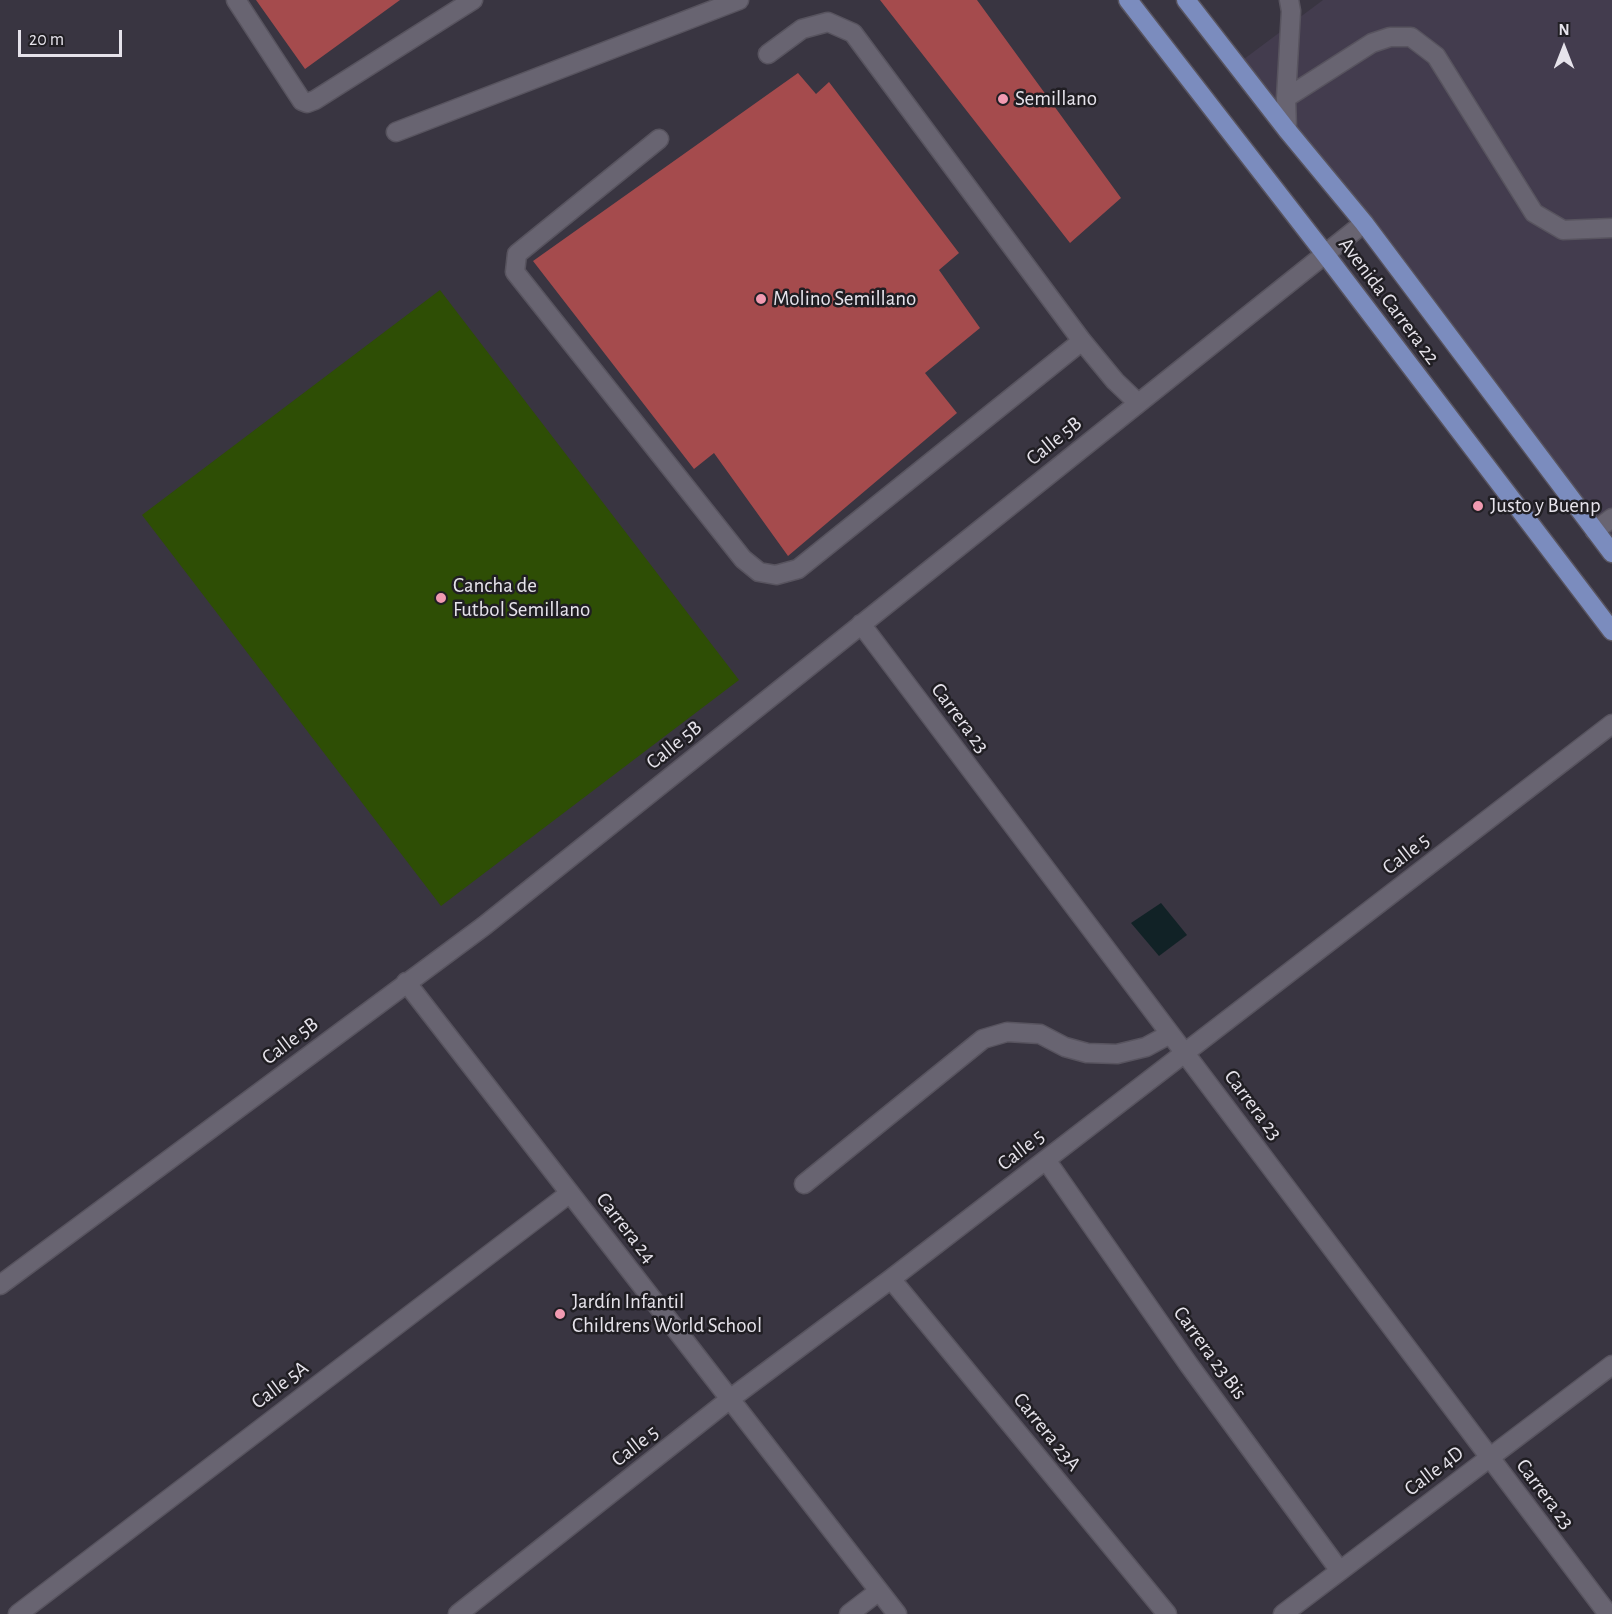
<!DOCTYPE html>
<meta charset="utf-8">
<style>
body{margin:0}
#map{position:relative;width:1612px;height:1614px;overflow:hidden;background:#393541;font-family:"Alegreya Sans",sans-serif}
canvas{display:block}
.north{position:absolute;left:1534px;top:18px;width:60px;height:60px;-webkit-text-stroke:4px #201e23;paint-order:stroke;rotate:0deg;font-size:16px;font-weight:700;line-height:24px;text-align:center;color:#e6e3eb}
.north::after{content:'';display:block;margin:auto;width:21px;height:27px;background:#e6e3eb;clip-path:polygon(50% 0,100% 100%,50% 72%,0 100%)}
.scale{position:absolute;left:18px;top:30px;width:104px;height:27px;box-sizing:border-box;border:3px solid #e6e3eb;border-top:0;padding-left:8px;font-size:18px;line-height:21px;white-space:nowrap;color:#e6e3eb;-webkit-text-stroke:4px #201e23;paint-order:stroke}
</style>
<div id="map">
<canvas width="1612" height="1614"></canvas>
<div class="north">N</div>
<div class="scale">20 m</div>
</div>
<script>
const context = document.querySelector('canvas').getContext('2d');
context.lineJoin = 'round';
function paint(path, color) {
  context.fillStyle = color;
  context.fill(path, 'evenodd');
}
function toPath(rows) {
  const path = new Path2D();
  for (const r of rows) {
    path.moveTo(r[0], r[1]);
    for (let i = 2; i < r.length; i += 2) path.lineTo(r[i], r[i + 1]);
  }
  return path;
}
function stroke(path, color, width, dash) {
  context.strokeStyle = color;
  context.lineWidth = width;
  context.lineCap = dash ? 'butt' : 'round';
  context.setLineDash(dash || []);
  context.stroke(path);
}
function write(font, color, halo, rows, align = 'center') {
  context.font = font + ' "Alegreya Sans",sans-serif';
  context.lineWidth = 5;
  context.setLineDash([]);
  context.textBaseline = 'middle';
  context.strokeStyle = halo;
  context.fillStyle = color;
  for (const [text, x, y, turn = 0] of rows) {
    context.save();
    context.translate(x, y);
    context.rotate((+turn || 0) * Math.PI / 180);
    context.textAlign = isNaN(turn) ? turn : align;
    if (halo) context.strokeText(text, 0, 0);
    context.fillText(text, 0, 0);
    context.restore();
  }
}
paint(toPath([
 [1323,0,1612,0,1612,541,1244,59]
]), '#433c4e');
paint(toPath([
 [440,290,739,680,441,906,142,515]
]), '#2e4e05');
paint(toPath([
 [1161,903,1187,935,1159,956,1131,923]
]), '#112226');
paint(toPath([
 [256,0,400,0,305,69],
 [880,0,977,0,1121,198,1070,243],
 [798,73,816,94,829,82,959,253,939,270,980,328,925,373,957,413,788,556,714,453,694,469,533,261]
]), '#a54b4d');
const minor = toPath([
 [236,0,302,101,307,103,315,100,473,0],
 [768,54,802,29,828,22,853,33,1082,341,1115,381,1138,403],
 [1286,98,1372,43,1390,37,1411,37,1436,56,1534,213,1563,230,1612,228],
 [1287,130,1286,98,1291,11,1289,0],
 [396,132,739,0],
 [659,139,517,254,515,272,743,559,759,572,776,575,798,569,1082,341],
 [1595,531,1612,518],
 [861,624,1608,1614],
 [406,982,897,1614],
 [1046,1160,1189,1365,1340,1571],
 [804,1184,983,1039,1007,1032,1040,1034,1065,1047,1087,1053,1117,1054,1146,1047,1170,1034],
 [891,1279,1167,1614],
 [0,1285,484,926,1364,223],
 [18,1614,570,1193],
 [458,1614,730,1399,891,1279,1612,724],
 [849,1614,879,1591],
 [1283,1614,1612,1365]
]);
const major = toPath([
 [1128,0,1325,254,1612,631],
 [1186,0,1287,130,1364,223,1612,553]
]);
stroke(minor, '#58545f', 21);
stroke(major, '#58545f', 21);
stroke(minor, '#686471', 18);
stroke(major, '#7b8cbe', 18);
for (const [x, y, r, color] of [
 [1003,99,6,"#f19ab1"],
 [761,299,6,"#f19ab1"],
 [1478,506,6,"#f19ab1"],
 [441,598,6,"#f19ab1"],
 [560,1314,6,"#f19ab1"]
]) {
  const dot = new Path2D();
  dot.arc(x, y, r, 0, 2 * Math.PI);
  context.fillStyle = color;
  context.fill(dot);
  stroke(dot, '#201e23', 2);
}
write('21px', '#e6e3eb', '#201e23', [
 ["Semillano",1015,99],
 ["Molino Semillano",773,299],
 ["Justo y Buenp",1490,506],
 ["Cancha de",453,586],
 ["Futbol Semillano",453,610],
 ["Jardín Infantil",572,1302],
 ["Childrens World School",572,1326]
], 'left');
write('21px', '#e6e3eb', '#201e23', [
 ["Avenida Carrera 22",1389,301,53],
 ["Calle 5B",1054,441,-39],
 ["Carrera 23",960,718,53],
 ["Calle 5B",674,745,-39],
 ["Calle 5",1406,854,-38],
 ["Calle 5B",290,1041,-37],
 ["Carrera 23",1253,1105,53],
 ["Calle 5",1021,1150,-38],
 ["Carrera 24",626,1228,52],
 ["Carrera 23 Bis",1210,1353,54],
 ["Calle 5A",280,1385,-37],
 ["Carrera 23A",1047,1432,51],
 ["Calle 5",635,1446,-38],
 ["Calle 4D",1434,1471,-37],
 ["Carrera 23",1545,1494,53]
]);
</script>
